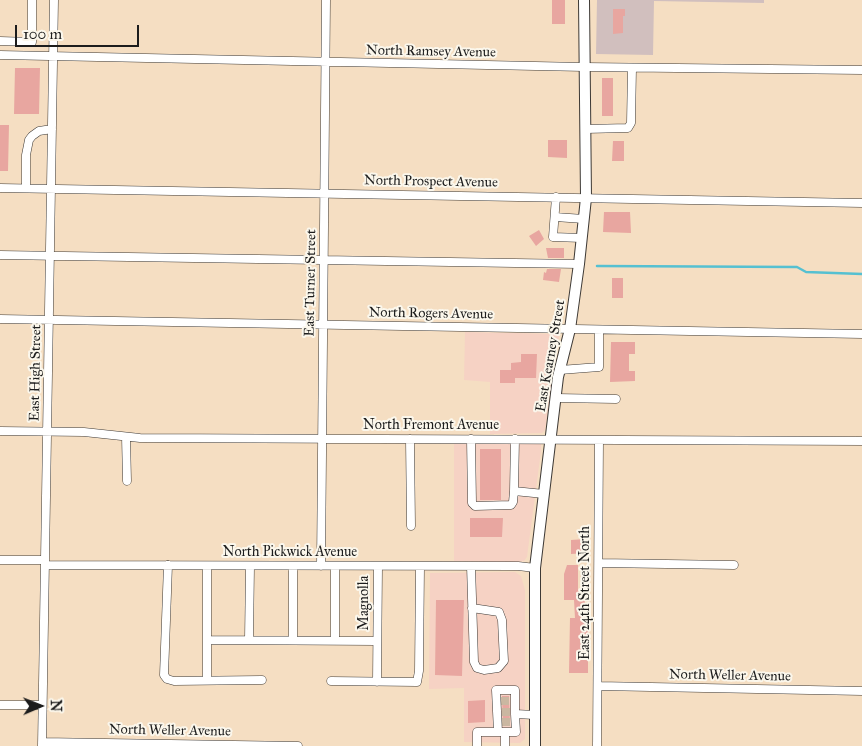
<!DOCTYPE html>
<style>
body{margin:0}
#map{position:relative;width:862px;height:746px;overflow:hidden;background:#f5dec2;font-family:"IM FELL Great Primer",serif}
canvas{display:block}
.north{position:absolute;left:15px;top:681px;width:50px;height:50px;-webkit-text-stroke:4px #fbf7ec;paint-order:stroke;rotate:89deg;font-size:14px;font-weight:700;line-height:20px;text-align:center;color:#1c1c1c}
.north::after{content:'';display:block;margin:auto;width:18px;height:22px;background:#1c1c1c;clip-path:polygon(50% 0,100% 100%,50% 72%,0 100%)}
.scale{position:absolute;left:15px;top:25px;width:124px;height:22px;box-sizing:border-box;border:2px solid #1c1c1c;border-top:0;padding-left:6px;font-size:15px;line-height:18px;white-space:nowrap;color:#1c1c1c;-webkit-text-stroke:4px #fbf7ec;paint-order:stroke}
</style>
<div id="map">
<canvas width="862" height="746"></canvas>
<div class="north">N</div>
<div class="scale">100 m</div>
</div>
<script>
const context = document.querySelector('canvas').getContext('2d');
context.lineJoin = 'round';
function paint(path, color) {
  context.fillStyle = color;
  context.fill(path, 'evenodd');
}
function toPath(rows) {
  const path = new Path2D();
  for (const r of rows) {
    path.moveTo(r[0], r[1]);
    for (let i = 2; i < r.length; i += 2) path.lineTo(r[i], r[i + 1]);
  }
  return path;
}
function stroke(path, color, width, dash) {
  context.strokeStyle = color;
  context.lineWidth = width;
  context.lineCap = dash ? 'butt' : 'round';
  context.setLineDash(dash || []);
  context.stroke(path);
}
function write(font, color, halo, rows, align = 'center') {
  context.font = font + ' "IM FELL Great Primer",serif';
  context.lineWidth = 4;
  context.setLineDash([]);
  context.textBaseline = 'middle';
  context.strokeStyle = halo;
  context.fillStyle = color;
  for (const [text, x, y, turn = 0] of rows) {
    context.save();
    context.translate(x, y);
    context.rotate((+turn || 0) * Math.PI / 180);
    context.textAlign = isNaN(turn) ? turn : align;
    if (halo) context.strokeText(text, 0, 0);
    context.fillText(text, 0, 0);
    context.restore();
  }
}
paint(toPath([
 [465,332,558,334,559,337,545,430,542,433,490,434,490,382,464,380],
 [454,442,541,443,541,451,527,557,524,561,515,563,454,561],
 [515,572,521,576,525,590,525,739,520,743,464,742,464,688,429,689,430,573]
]), '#f6d2c4');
paint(toPath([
 [597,0,764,0,764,3,654,1,653,55,596,54]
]), '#d1bfbe');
stroke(toPath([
 [597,266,797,267,806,272,862,274]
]), '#55c0d1', 2.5);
paint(toPath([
 [552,0,565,0,565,24,552,24],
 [613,9,625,9,625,16,623,16,623,33,613,34],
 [15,68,40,68,39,114,14,114],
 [602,78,613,78,613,116,602,116],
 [0,125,9,125,8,171,0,171],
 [548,140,567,140,567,158,548,157],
 [613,141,624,141,624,161,612,161],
 [604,212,630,212,631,233,603,232],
 [539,230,544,239,536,246,529,236],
 [546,248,564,248,564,258,548,258],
 [547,269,561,269,559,282,543,280,544,272,546,273],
 [612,278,623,278,623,298,612,298],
 [611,342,635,342,635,354,629,354,629,371,635,371,635,381,610,382],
 [521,354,537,354,536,378,515,378,515,383,500,383,500,370,511,370,511,363,521,362],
 [480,449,501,449,501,500,480,500],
 [470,518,503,518,502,537,470,537],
 [585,539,586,544,587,544,588,553,571,554,571,540],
 [567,565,578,565,578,591,585,591,585,604,588,604,588,673,569,673,570,618,575,618,574,600,564,600,564,574],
 [436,600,464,600,462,676,435,675],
 [502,696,509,696,510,726,503,726],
 [485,700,485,722,468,723,468,701]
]), '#e8a6a0');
stroke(toPath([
 [501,701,512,701],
 [502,712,512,712],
 [502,722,513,722]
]), '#cab7a1', 8, [8, 4]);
const minor = toPath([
 [0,41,32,42,32,0],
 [0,55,584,67,862,70],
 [585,129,628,128,631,123,632,68],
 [0,188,862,203],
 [26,188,26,155,29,140,32,136,39,131,52,129],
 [556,197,553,237,582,238],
 [555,217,584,219],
 [0,255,579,264],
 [0,319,862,334],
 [560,370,599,367,599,330],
 [556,398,616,399],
 [0,431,84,432,140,438,862,441],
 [126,437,127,481],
 [410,439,411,526],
 [471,439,472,503,475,506,511,505,513,502,514,491,544,494],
 [514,491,515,439],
 [0,560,45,560],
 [599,563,734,565],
 [45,565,518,566,535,568],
 [168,565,164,675,167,679,174,681,262,680],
 [293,566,293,640],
 [321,566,326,0],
 [335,566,335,640],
 [471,566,474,662,477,668,484,670,498,668,504,661,502,620,499,612,472,608],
 [207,640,377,641],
 [249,640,250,566],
 [207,680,207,566],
 [331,681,417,682,419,671,420,566],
 [377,682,378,566],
 [598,686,862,691],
 [0,705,42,705],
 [515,714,516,732,498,732,496,690,515,690,515,714,535,715],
 [42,742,298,746],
 [42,746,54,0],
 [477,746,477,732,498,732],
 [505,746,505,732],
 [597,746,599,440]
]);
const major = toPath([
 [535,746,535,568,558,377,570,329,579,264,586,198,584,0]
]);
stroke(minor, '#3d3935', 9);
stroke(major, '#3d3935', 12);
stroke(minor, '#fff', 8);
stroke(major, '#fff', 10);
write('14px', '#1c1c1c', '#fbf7ec', [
 ["North Ramsey Avenue",431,52,1],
 ["North Prospect Avenue",431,182,1],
 ["East Turner Street",311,283,-89],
 ["North Rogers Avenue",431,314,1],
 ["East Kearney Street",551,356,-80],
 ["East High Street",36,373,-89],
 ["North Fremont Avenue",431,426],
 ["North Pickwick Avenue",290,553],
 ["East 24th Street North",586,593,-90],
 ["Magnolla",365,603,-90],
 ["North Weller Avenue",730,676,1],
 ["North Weller Avenue",170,731,1]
]);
</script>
